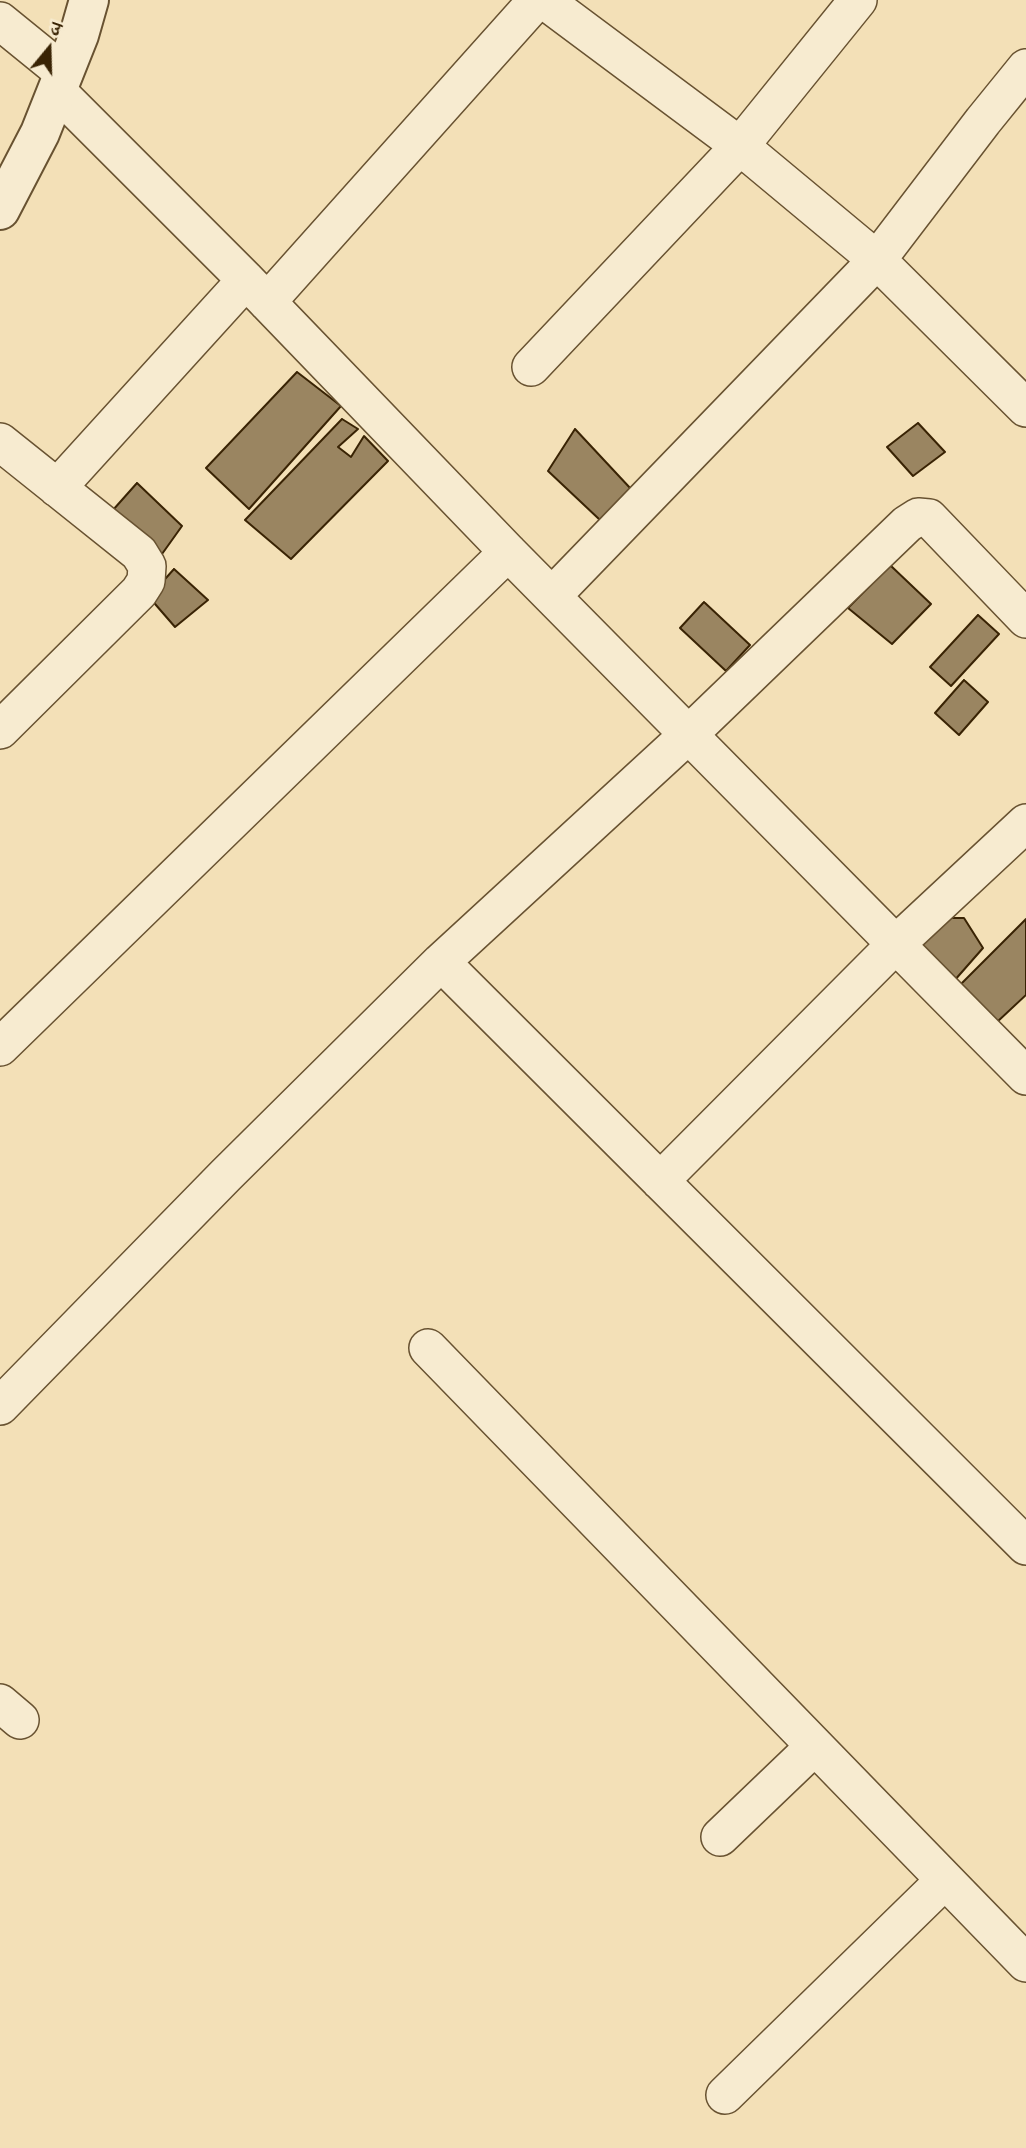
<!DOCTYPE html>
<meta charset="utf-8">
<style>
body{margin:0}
#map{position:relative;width:1026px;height:2148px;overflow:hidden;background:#f3e0b7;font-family:Cardo,"Noto Serif Devanagari",serif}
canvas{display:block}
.north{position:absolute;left:14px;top:14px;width:70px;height:70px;-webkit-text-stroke:5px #f7ebd0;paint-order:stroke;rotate:19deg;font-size:19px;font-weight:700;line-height:28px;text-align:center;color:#392304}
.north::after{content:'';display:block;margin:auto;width:24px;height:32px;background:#392304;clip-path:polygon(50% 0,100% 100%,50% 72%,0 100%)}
</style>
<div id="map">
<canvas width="1026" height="2148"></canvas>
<div class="north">उ</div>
</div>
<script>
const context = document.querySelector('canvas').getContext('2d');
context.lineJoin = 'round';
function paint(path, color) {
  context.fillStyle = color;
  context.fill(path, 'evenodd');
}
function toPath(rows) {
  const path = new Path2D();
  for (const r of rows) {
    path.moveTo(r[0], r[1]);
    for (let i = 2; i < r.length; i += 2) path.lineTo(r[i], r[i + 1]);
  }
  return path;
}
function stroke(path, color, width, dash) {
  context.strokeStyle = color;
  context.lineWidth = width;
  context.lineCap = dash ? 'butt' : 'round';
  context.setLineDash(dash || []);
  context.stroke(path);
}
const building = toPath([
 [297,372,341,406,249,509,206,468,297,372],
 [342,419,358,429,338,447,351,457,364,436,388,461,291,559,245,520,342,419],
 [918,423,945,452,913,476,887,447,918,423],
 [575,429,631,489,600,520,548,471,575,429],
 [137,483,182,526,162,554,113,510,137,483],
 [890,565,931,604,892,644,848,608,890,565],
 [174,569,208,600,175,627,149,597,174,569],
 [704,602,750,645,726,671,680,628,704,602],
 [978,615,999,634,951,686,930,667,978,615],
 [964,680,988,702,959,735,935,713,964,680],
 [937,918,964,918,983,948,954,981,911,941,937,918],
 [1026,919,1026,995,996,1023,960,985,1026,919]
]);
paint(building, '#9a8561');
stroke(building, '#392304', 2);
const minor = toPath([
 [544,0,740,146,877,260,1026,408],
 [0,21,64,73],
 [57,91,246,280,508,552,1026,1076],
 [267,302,537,0],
 [531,367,740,146,858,0],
 [0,442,139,553,147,566,146,581,139,592,0,730],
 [57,488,246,280],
 [552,596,877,260,983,121,1026,68],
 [441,962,1026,1546],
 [0,1047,508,552],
 [660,1181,895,945,1026,823],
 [428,1348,1026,1963],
 [0,1406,226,1175,441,962,689,734,907,524,918,517,929,518,1026,619],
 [0,1703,20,1720],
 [720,1837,815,1746],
 [725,2095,945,1880]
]);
const tertiary = toPath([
 [0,210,40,133,79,35,89,0]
]);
stroke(minor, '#685231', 40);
stroke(tertiary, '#685231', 42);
stroke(minor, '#f7ebd0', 37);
stroke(tertiary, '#f7ebd0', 38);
</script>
